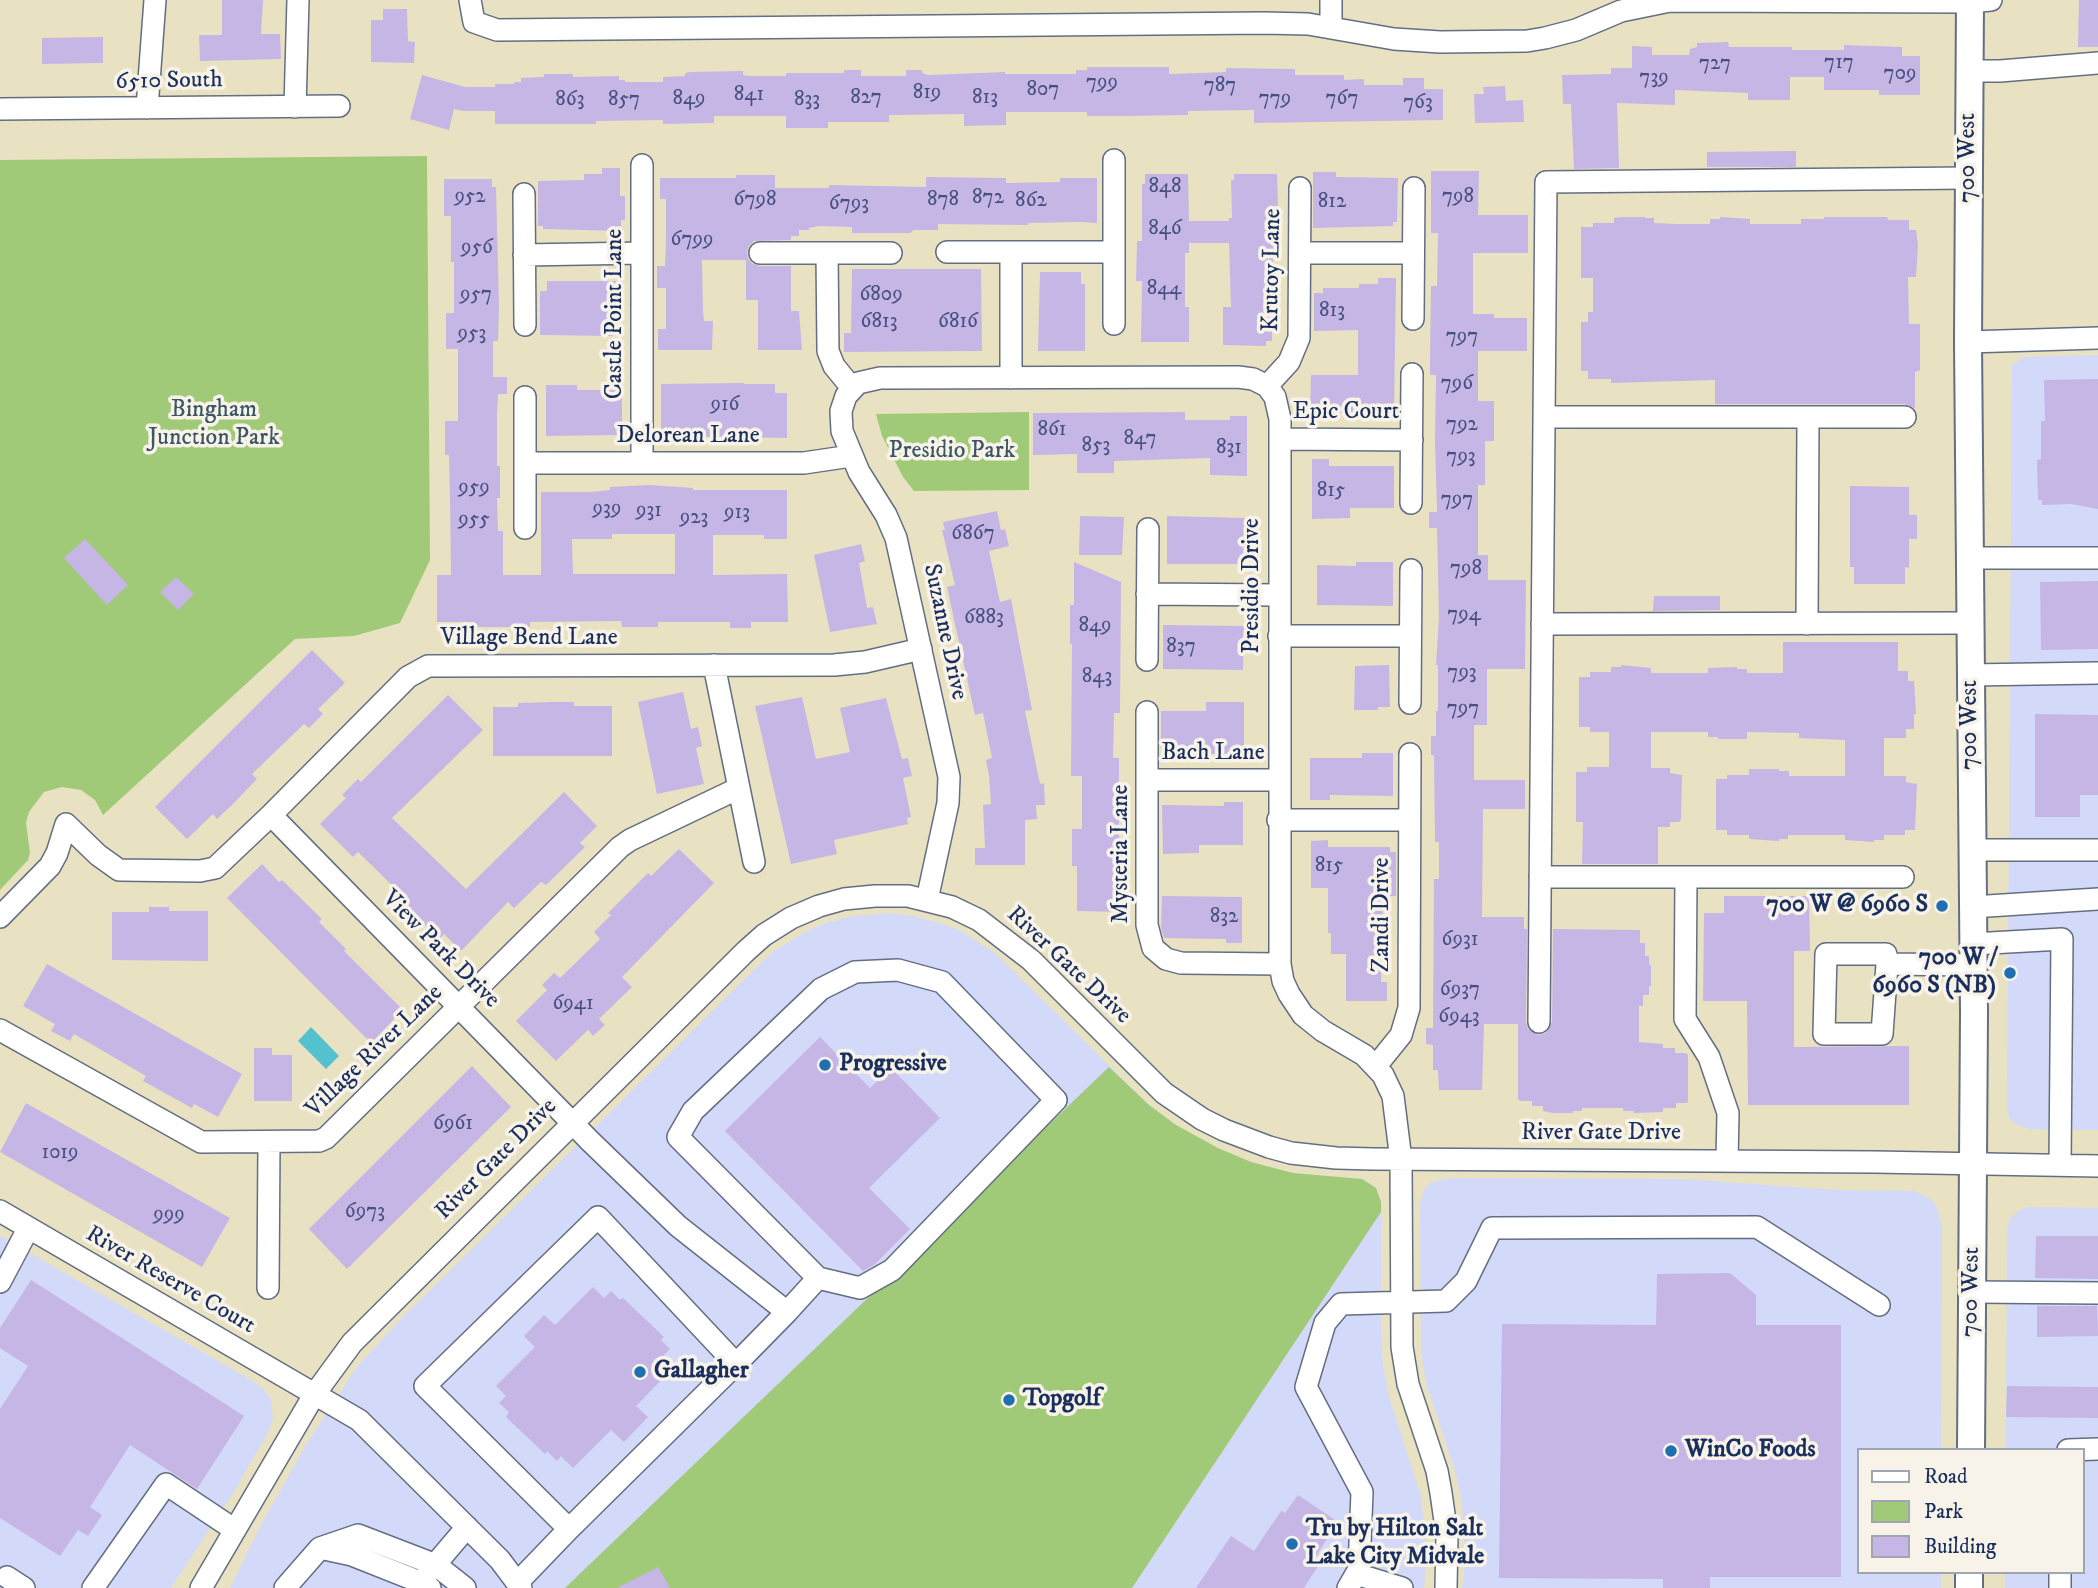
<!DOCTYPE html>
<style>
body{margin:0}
#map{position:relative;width:2098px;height:1588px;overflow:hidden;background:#e9e2c2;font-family:"IM FELL DW Pica",serif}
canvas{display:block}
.legend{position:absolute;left:1857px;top:1448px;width:228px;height:126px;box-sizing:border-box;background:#f7f3e8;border:2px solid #9fa5b1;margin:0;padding:9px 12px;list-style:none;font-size:21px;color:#1b2f5e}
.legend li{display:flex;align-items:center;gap:14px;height:35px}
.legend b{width:35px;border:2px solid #9fa5b1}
</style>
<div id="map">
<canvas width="2098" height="1588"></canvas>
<ul class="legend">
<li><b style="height:9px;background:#fff"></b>Road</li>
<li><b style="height:19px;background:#a0ca77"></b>Park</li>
<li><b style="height:19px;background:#c6b6e5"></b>Building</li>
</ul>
</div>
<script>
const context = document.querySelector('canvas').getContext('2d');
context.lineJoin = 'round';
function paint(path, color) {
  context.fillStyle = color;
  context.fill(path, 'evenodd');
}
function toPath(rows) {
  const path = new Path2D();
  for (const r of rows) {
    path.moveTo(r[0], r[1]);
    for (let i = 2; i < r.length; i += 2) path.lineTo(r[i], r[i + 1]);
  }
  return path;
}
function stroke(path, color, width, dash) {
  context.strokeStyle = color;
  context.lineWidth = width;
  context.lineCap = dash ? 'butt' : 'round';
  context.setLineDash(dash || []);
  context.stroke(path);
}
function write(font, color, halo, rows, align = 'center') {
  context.font = font + ' "IM FELL DW Pica",serif';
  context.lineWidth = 7;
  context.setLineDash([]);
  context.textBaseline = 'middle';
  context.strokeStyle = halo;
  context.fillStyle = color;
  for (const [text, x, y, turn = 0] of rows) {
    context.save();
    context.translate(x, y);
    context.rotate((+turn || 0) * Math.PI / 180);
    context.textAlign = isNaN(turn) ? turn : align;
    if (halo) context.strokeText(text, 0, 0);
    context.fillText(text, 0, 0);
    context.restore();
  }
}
paint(toPath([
 [2098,355,2098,1130,2029,1129,2015,1124,2009,1118,2007,1108,2012,365,2024,357],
 [886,913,909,915,940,923,961,931,995,953,1149,1105,1176,1125,1218,1148,1251,1162,1293,1173,1362,1179,1376,1188,1381,1202,1381,1336,1383,1365,1389,1396,1421,1496,1427,1555,1424,1588,230,1588,260,1527,307,1443,356,1368,401,1319,771,953,807,931,826,923,848,917],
 [1449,1178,1683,1179,1836,1190,1915,1191,1932,1200,1938,1210,1942,1228,1941,1450,1858,1450,1858,1572,1941,1572,1941,1588,1462,1588,1465,1563,1462,1506,1456,1474,1426,1383,1421,1351,1420,1203,1425,1188,1432,1182],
 [2029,1207,2098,1208,2098,1588,2005,1588,2005,1572,2082,1572,2082,1450,2006,1450,2007,1228,2011,1217,2023,1208],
 [0,1236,251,1380,263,1389,271,1399,273,1419,268,1432,234,1492,171,1588,0,1588]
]), '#d2d9f9');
paint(toPath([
 [427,156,430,560,400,623,354,636,295,639,103,815,95,800,81,790,62,787,44,792,29,812,26,823,30,853,28,860,0,890,0,160],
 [1029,412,1029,490,914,491,903,477,882,436,876,414],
 [1109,1067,1149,1105,1176,1125,1218,1148,1251,1162,1293,1173,1362,1179,1376,1188,1381,1202,1381,1212,1132,1588,565,1588]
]), '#a0ca77');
paint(toPath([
 [311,1027,339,1056,326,1069,298,1041]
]), '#54c1ce');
paint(toPath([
 [222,0,263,0,261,34,280,34,281,59,200,61,199,35,222,35],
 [2079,0,2098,0,2098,47,2078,47],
 [383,9,407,9,408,41,415,42,414,63,371,62,371,20,383,20],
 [103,37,103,63,42,64,42,38],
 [1728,42,1729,47,1792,47,1792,50,1844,50,1844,45,1902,47,1902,56,1920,56,1920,95,1879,95,1879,90,1824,90,1824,77,1790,77,1790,100,1748,100,1748,93,1675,90,1675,105,1617,103,1619,168,1574,169,1571,104,1563,104,1562,75,1611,74,1611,68,1632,68,1632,46,1652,47,1652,55,1689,55,1690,49,1697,47,1697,43],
 [1087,67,1169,67,1169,74,1226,72,1226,68,1295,69,1295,75,1344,75,1344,80,1364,79,1364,85,1403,85,1403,78,1424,78,1424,89,1443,89,1443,120,1254,123,1254,110,1188,111,1188,115,1128,116,1087,116,1087,112,1006,112,1006,125,964,126,964,114,889,115,889,122,828,122,828,128,786,128,786,116,714,116,714,123,663,124,663,120,596,121,596,124,495,124,495,111,463,111,454,109,449,130,410,119,422,75,465,87,495,87,495,84,514,84,514,82,521,82,521,78,544,77,544,74,573,74,573,77,619,76,619,80,625,80,625,82,663,82,663,77,685,76,685,73,690,72,743,71,743,75,750,76,786,76,786,73,844,73,844,70,861,70,861,76,906,76,906,70,922,70,922,73,928,75,1005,72,1005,74,1076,74,1076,70,1087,70],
 [1505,86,1506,101,1523,100,1524,122,1475,123,1474,94,1484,94,1483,87],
 [1796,151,1796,167,1707,167,1707,152],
 [602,168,620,168,620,196,625,196,625,220,621,220,621,231,543,229,543,226,538,226,538,181,584,180,584,174,602,174],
 [1431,171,1479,171,1478,215,1528,215,1528,253,1473,253,1473,314,1494,314,1494,318,1527,318,1527,351,1478,351,1478,401,1494,401,1494,441,1485,441,1485,485,1478,485,1478,555,1488,555,1488,580,1526,580,1525,669,1487,669,1487,725,1474,725,1474,780,1525,780,1525,809,1483,809,1482,917,1524,917,1524,929,1527,929,1526,1022,1528,1029,1538,1035,1546,1033,1552,1022,1553,929,1640,930,1640,943,1645,943,1645,956,1649,956,1649,965,1651,965,1651,986,1649,986,1649,995,1643,995,1643,1006,1639,1006,1639,1042,1663,1044,1663,1048,1675,1048,1675,1053,1686,1053,1688,1055,1688,1101,1687,1103,1676,1103,1676,1108,1663,1108,1663,1112,1634,1113,1634,1111,1623,1111,1623,1108,1582,1108,1582,1111,1573,1111,1573,1113,1552,1113,1543,1111,1543,1106,1532,1106,1532,1101,1520,1101,1518,1099,1518,1024,1484,1024,1482,1090,1439,1090,1438,1070,1433,1070,1433,1045,1426,1044,1426,1028,1433,1028,1434,879,1439,879,1439,842,1435,842,1434,755,1431,755,1431,736,1436,736,1436,711,1438,711,1438,665,1436,665,1439,618,1437,528,1429,528,1429,512,1437,512,1435,441,1436,375,1430,375,1430,358,1431,286,1437,286,1438,233,1431,233],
 [1313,172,1336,172,1336,177,1398,178,1397,222,1393,222,1393,226,1313,228],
 [1145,174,1188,174,1189,221,1229,221,1229,218,1232,218,1231,180,1234,180,1234,174,1277,174,1279,238,1273,238,1273,284,1277,284,1278,300,1272,300,1272,341,1266,341,1266,346,1223,345,1223,307,1231,307,1229,243,1189,243,1189,253,1185,253,1185,307,1189,307,1189,342,1141,342,1142,281,1136,281,1137,241,1142,241,1142,184,1145,184],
 [736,175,775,175,775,188,829,188,829,185,926,187,926,177,1006,178,1006,183,1060,182,1060,178,1097,178,1097,223,1079,222,1028,223,1028,225,938,224,938,230,914,230,910,233,852,233,852,227,819,226,809,228,809,230,799,230,799,236,791,236,791,240,754,241,749,246,747,252,748,259,753,264,760,266,791,266,791,311,799,311,802,350,758,350,758,300,746,300,746,260,702,260,703,311,704,321,713,321,712,350,658,350,658,329,666,329,666,288,657,288,657,266,665,266,666,243,666,199,660,199,660,178,736,178],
 [444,179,492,179,492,187,496,187,499,307,498,341,493,341,493,377,507,377,507,394,498,394,497,413,497,466,500,466,500,498,497,498,498,531,503,531,503,575,541,575,541,492,591,492,610,490,610,487,649,485,693,488,693,490,787,490,787,539,764,539,764,535,713,535,713,575,787,574,788,622,751,622,751,628,730,628,730,622,658,622,658,627,622,627,621,621,530,622,530,627,474,627,474,622,437,622,437,575,451,575,450,499,449,455,445,455,445,421,458,421,458,349,446,349,446,313,454,313,454,262,451,262,451,216,444,216],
 [612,534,675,534,675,574,573,574,572,539,612,539],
 [1624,217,1645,217,1645,218,1654,218,1654,223,1676,224,1710,224,1710,219,1720,219,1720,217,1750,219,1750,224,1801,224,1801,219,1824,219,1824,217,1887,217,1888,220,1909,220,1909,230,1916,230,1918,245,1916,277,1908,277,1909,324,1920,324,1920,370,1915,372,1915,408,1905,404,1715,404,1715,380,1611,383,1611,379,1588,379,1588,371,1581,371,1581,322,1588,322,1588,312,1593,312,1593,278,1581,278,1581,227,1593,227,1593,223,1614,223,1614,218],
 [852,269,981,269,982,351,844,352,844,333,851,333],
 [1040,272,1081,272,1081,284,1085,284,1085,351,1038,351],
 [1378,278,1396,278,1394,412,1328,413,1328,417,1310,417,1311,375,1358,375,1358,330,1314,331,1314,293,1323,293,1323,288,1359,288,1359,284,1378,284],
 [547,281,620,281,621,329,613,329,613,336,540,335,540,291,547,291],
 [2098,379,2098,509,2071,504,2042,505,2042,500,2038,500,2037,460,2041,459,2041,421,2045,421,2044,380],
 [744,383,744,384,775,384,775,393,787,393,787,438,661,436,661,384],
 [546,385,577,385,577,390,622,390,622,435,546,436],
 [1185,412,1185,420,1230,420,1230,416,1247,416,1247,476,1210,475,1210,458,1114,461,1114,473,1077,473,1077,454,1033,455,1033,413],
 [1312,459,1329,459,1329,466,1394,466,1394,508,1350,508,1350,518,1312,519],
 [1850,486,1909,487,1909,515,1917,515,1917,539,1909,539,1909,568,1905,567,1905,584,1854,584,1854,567,1850,567],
 [997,511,1001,530,1005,529,1009,546,989,551,1000,602,1011,599,1032,710,1025,711,1040,784,1044,783,1045,805,1036,805,1037,819,1025,820,1025,865,975,865,975,848,985,848,983,805,991,804,989,775,986,760,992,758,983,713,975,715,956,629,947,587,955,585,942,530,945,530,943,522],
 [1080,516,1124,517,1122,555,1079,555],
 [1167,516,1245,518,1245,564,1167,564],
 [85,539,128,585,107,605,64,558],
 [861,544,865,561,859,563,867,608,873,607,877,624,830,632,814,555],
 [1074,562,1121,582,1120,713,1114,713,1113,758,1119,758,1119,783,1124,783,1124,802,1119,802,1119,873,1120,883,1127,883,1127,907,1122,907,1122,912,1077,911,1077,866,1072,866,1072,829,1082,829,1082,776,1071,776,1072,644,1070,644,1070,605,1074,605],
 [1356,562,1393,562,1393,606,1317,605,1317,565,1356,566],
 [176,577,194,594,178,610,160,592],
 [2098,581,2098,649,2041,650,2040,582],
 [1654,596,1720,596,1720,610,1653,611],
 [1163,625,1244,626,1243,670,1163,669],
 [1783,642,1898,642,1898,671,1908,671,1908,681,1914,681,1916,714,1914,714,1914,729,1906,729,1906,738,1884,738,1884,776,1906,776,1906,782,1917,784,1915,830,1905,830,1905,835,1884,835,1884,840,1874,840,1874,842,1845,840,1845,835,1788,835,1788,839,1779,839,1779,841,1749,839,1749,835,1727,835,1727,830,1716,830,1716,779,1727,779,1727,775,1749,775,1749,769,1779,769,1779,771,1789,771,1789,776,1845,776,1845,740,1799,738,1799,733,1747,732,1747,739,1718,739,1718,737,1708,737,1708,732,1651,732,1651,768,1670,768,1670,773,1682,775,1681,820,1679,822,1670,822,1670,827,1658,827,1658,864,1582,864,1583,822,1576,822,1576,772,1587,772,1587,767,1609,767,1609,732,1590,732,1590,727,1579,727,1579,677,1590,677,1590,672,1611,672,1611,667,1621,667,1621,665,1651,668,1651,673,1708,673,1708,668,1737,667,1737,669,1747,669,1747,673,1783,673],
 [312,650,345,683,318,709,323,714,309,728,304,724,252,774,257,779,233,804,217,819,213,814,187,839,155,807],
 [1389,665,1390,707,1378,707,1378,710,1354,710,1355,666],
 [683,692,691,729,698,727,702,746,696,748,704,784,657,794,638,702],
 [448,695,483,730,392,818,466,889,564,792,597,826,580,843,585,847,546,885,541,882,514,908,508,902,461,951,444,934,439,939,400,901,403,896,358,852,353,857,320,824,346,798,342,795,358,779,361,782],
 [802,697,816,759,850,752,840,708,886,698,902,759,908,758,912,776,903,778,911,817,907,818,908,824,834,840,837,854,791,864,755,706],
 [553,702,574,702,574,706,612,706,612,756,493,756,493,707,518,707,518,703],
 [1206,702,1244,702,1244,751,1236,751,1236,754,1161,753,1161,711,1206,711],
 [2035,714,2098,715,2098,795,2080,795,2080,817,2035,817],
 [1362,753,1393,753,1393,796,1330,795,1330,800,1310,800,1310,758,1362,758],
 [1224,802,1243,802,1243,845,1199,845,1199,853,1163,854,1162,805,1224,806],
 [1328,840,1328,847,1390,847,1390,852,1396,852,1396,896,1383,896,1381,982,1387,982,1387,1001,1346,1001,1346,954,1331,954,1331,933,1328,933,1328,888,1311,888,1311,841],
 [679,849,714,883,622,977,632,987,599,1019,605,1025,593,1036,588,1030,556,1061,516,1021,547,990,542,985,554,973,560,978,600,939,594,932,611,915,608,913,648,873,651,876],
 [262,864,279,882,282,880,322,919,319,922,346,949,344,951,403,1010,371,1043,227,898],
 [1162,896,1242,897,1242,943,1226,943,1226,939,1164,938,1161,928],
 [1724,896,1809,896,1810,951,1794,951,1794,1047,1909,1046,1909,1105,1748,1105,1747,1001,1703,1001,1704,913,1724,913],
 [149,907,169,907,169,911,208,911,208,961,112,960,112,912,149,912],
 [47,964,242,1074,218,1117,194,1104,192,1108,143,1081,146,1076,74,1034,70,1041,51,1031,55,1024,23,1006],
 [820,1037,870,1088,891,1068,940,1118,869,1188,910,1229,874,1265,863,1271,725,1131],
 [254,1048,272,1048,272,1055,292,1055,292,1101,254,1101],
 [472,1066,511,1107,347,1269,309,1229],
 [26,1103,230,1218,202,1267,0,1152],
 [2036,1236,2098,1236,2098,1279,2035,1278],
 [1730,1273,1756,1295,1756,1325,1841,1325,1841,1577,1710,1577,1710,1588,1663,1588,1663,1579,1499,1578,1502,1324,1656,1325,1657,1274],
 [31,1280,244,1416,197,1489,130,1445,90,1507,102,1515,88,1536,78,1530,60,1556,0,1518,0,1409,28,1366,0,1348,0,1328],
 [593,1287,604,1298,611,1291,620,1300,623,1298,664,1337,661,1340,670,1349,663,1356,674,1367,636,1406,648,1417,624,1442,611,1430,573,1468,561,1456,557,1461,547,1451,545,1454,506,1417,509,1412,499,1403,506,1396,496,1386,535,1347,524,1336,544,1315,555,1325],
 [2037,1306,2097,1306,2098,1336,2037,1337],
 [2007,1386,2098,1387,2098,1418,2006,1417],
 [1298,1495,1338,1522,1314,1559,1320,1563,1304,1588,1196,1588,1231,1536,1254,1551,1281,1511,1285,1513],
 [658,1567,670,1588,617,1588]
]), '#c6b6e5');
const minor = toPath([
 [470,0,474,22,497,30,1264,23,1308,24,1394,39,1440,42,1527,41,1545,38,1576,30,1621,11,1670,1,1970,2,1991,0],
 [1331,27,1331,0],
 [1970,71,2000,71,2098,63],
 [295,107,298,0],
 [147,108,155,0],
 [0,109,339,106],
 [642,165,642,463],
 [524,194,525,325],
 [947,252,1114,252],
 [1011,252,1011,378],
 [760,253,891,253],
 [827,253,828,351,834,366,852,388],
 [1300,253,1413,253],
 [524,255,642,253],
 [1413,319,1414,188],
 [1114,324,1114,160],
 [1968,342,2098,338],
 [1267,386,1289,362,1299,338,1300,188],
 [525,397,525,528],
 [1544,417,1905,417],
 [1280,439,1412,440],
 [525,463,804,463,851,456],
 [1411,503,1412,374],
 [1970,558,2098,558],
 [1147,594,1279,595],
 [1542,624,1970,623],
 [1807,624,1808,417],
 [1279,636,1410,636],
 [1147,660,1148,529],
 [714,665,754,862],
 [1970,675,2098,673],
 [1410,703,1411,570],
 [1147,712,1147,925,1153,948,1166,959,1181,963,1280,964],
 [1147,780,1279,780],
 [271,815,590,1141,678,1226,787,1312,736,1364,598,1217,425,1386,569,1529,517,1583],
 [1278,820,1409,820],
 [1971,850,2098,850],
 [1540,877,1903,877],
 [1686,877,1685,1019,1709,1057,1728,1113,1727,1161],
 [927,900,948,803,949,777,896,538,886,515,859,472,842,431,841,411,846,396,858,383,880,378,1238,377,1253,379,1267,386,1275,397,1280,419,1280,964,1283,981,1289,994,1303,1015,1323,1031,1364,1055,1383,1075,1393,1096,1401,1160,1402,1347,1408,1384,1437,1471,1441,1493,1447,1535,1446,1588],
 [1972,907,2098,899],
 [0,917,50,866,57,853,66,824,98,855,119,870,200,871,215,868,271,815,408,677,428,666,834,665,865,662,921,649],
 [1972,944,2062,939,2060,1165],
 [1887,964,1882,1034,1824,1034,1826,954,1886,954,1887,964,1973,965],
 [1539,1022,1546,182,1969,178],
 [0,1030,201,1142,319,1141,326,1138,620,847,630,840,739,788],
 [1376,1066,1401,1035,1409,1008,1410,754],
 [0,1211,359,1420,500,1560,521,1588],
 [0,1282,28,1229],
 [268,1288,269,1143],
 [1972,1292,2098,1293],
 [787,1312,818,1278,678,1137,693,1111,821,989,855,972,898,970,942,982,1056,1100,892,1270,860,1288,818,1278],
 [2068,1450,2098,1449],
 [569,1529,736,1364],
 [320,1548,352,1555,420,1582,430,1588],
 [2060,1572,2060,1588],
 [428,1573,467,1527],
 [1356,1574,1402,1588],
 [7,1577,24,1588],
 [93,1588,166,1484,235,1530],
 [201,1588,314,1395,352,1343,746,951,764,935,791,918,819,906,844,899,875,896,908,896,952,907,979,920,1031,960,1164,1093,1202,1119,1224,1130,1269,1147,1291,1153,1336,1158,1373,1159,1874,1162,2098,1166],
 [285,1588,320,1548,358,1535,436,1565,465,1588],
 [1348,1588,1359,1569,1362,1492,1306,1387,1325,1323,1341,1304,1446,1301,1466,1281,1492,1228,1757,1227,1879,1305]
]);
const major = toPath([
 [1970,0,1968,342,1974,1014,1971,1450],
 [1969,1588,1969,1572]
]);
stroke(minor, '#636e81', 24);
stroke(major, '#636e81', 30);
stroke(minor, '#fff', 21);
stroke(major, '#fff', 26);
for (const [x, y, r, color] of [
 [1942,906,7,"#1f6fb2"],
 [2010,973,7,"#1f6fb2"],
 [825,1065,7,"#1f6fb2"],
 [640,1372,7,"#1f6fb2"],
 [1009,1400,7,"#1f6fb2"],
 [1671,1451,7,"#1f6fb2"],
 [1292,1544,7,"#1f6fb2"]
]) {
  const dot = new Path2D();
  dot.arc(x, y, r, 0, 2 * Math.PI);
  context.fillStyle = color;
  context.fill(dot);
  stroke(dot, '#f7f3e8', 2.5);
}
write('21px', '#465180', null, [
 ["717",1839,64],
 ["727",1715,65],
 ["709",1900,75],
 ["739",1654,79],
 ["799",1102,84],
 ["787",1220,87],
 ["807",1043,91],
 ["819",927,94],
 ["841",749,96],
 ["827",866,99],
 ["813",985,99],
 ["849",689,100],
 ["779",1275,100],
 ["767",1342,100],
 ["863",570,101],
 ["857",624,101],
 ["833",807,101],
 ["763",1418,104],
 ["848",1165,188],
 ["952",470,198],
 ["798",1458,198],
 ["872",988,199],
 ["6798",755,201],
 ["878",943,201],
 ["862",1031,202],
 ["812",1332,203],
 ["6793",849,205],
 ["846",1165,230],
 ["6799",692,241],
 ["956",477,249],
 ["844",1164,290],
 ["957",476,296],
 ["6809",881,296],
 ["813",1332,312],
 ["6813",879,323],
 ["6816",958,323],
 ["953",472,335],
 ["797",1462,338],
 ["796",1457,385],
 ["916",725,406],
 ["792",1462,426],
 ["861",1052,431],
 ["847",1140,440],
 ["853",1096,447],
 ["831",1229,449],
 ["793",1461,458],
 ["959",474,489],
 ["815",1331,492],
 ["797",1457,501],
 ["939",607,510],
 ["931",649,512],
 ["913",737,514],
 ["923",694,519],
 ["955",474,521],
 ["6867",973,535],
 ["798",1466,570],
 ["794",1464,616],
 ["6883",984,619],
 ["849",1095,627],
 ["837",1181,648],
 ["793",1462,674],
 ["843",1097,678],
 ["797",1463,710],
 ["815",1329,867],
 ["832",1224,918],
 ["6931",1460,941],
 ["6937",1460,991],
 ["6941",573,1005],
 ["6943",1459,1018],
 ["6961",453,1125],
 ["1019",60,1154],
 ["6973",365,1213],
 ["999",169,1216]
]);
write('24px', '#1b2f5e', '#f7f3e8', [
 ["6510 South",169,82,-1],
 ["700 West",1969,158,-90],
 ["Krutoy Lane",1273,270,-89],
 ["Castle Point Lane",616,314,-90],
 ["Epic Court",1346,413],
 ["Delorean Lane",688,437],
 ["Presidio Drive",1253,586,-90],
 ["Suzanne Drive",944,632,78],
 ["Village Bend Lane",529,639],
 ["700 West",1971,725,-90],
 ["Bach Lane",1213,754],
 ["Mysteria Lane",1122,854,-90],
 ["Zandi Drive",1383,915,-90],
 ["View Park Drive",440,950,45],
 ["River Gate Drive",1068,966,43],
 ["Village River Lane",375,1052,-44],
 ["River Gate Drive",1601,1134],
 ["River Gate Drive",497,1160,-45],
 ["River Reserve Court",170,1281,30],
 ["700 West",1972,1292,-89]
]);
write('24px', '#3c5664', '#f7f3e8', [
 ["Bingham",214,411],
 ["Junction Park",214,439],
 ["Presidio Park",952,452]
]);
write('bold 24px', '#1b2f5e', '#f7f3e8', [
 ["700 W @ 6960 S",1928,906,"right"],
 ["700 W /",1996,959,"right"],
 ["6960 S (NB)",1996,987,"right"],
 ["Progressive",839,1065],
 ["Gallagher",654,1372],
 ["Topgolf",1023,1400],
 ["WinCo Foods",1685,1451],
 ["Tru by Hilton Salt",1306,1530],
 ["Lake City Midvale",1306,1558]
], 'left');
</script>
